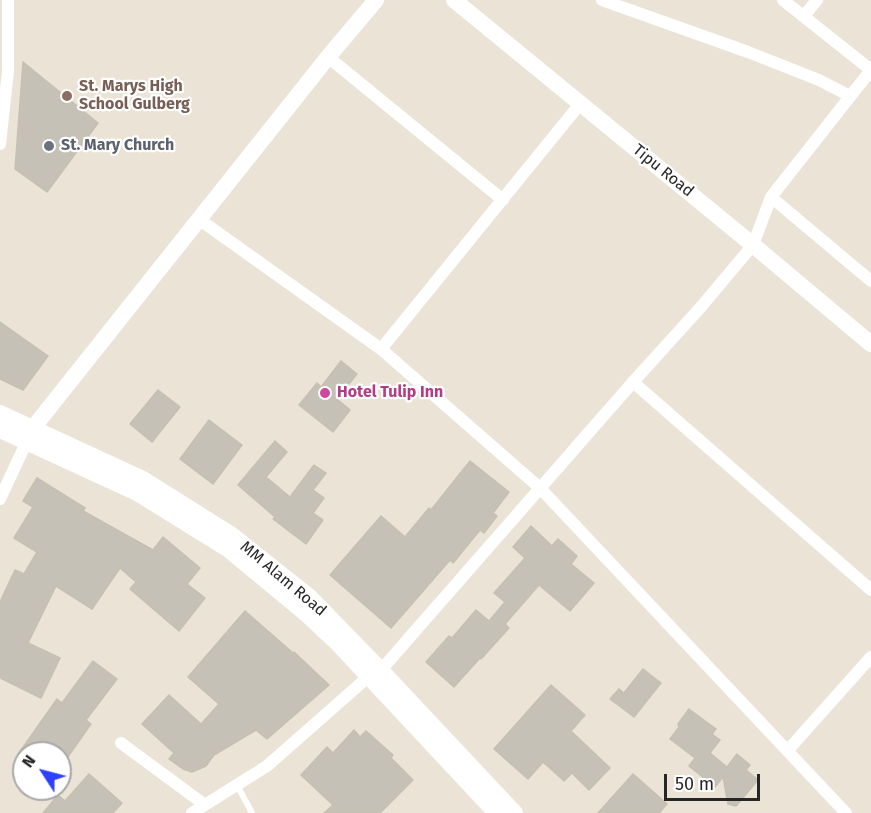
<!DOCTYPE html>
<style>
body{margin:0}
#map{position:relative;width:871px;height:813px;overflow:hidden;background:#ebe4d6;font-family:"Fira Sans",sans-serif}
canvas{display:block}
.north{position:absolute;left:12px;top:741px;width:60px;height:60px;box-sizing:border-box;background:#fff;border:2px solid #a8a8a8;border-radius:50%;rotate:306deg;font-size:16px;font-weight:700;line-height:24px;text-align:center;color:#262626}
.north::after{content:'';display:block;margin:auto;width:21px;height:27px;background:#2f41ff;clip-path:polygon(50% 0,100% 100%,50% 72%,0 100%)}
.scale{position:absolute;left:664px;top:774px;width:96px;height:27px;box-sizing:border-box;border:3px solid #262626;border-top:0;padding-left:8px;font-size:18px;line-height:21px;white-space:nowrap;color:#262626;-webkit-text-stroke:4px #fff;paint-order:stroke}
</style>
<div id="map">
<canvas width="871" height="813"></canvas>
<div class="north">N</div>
<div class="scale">50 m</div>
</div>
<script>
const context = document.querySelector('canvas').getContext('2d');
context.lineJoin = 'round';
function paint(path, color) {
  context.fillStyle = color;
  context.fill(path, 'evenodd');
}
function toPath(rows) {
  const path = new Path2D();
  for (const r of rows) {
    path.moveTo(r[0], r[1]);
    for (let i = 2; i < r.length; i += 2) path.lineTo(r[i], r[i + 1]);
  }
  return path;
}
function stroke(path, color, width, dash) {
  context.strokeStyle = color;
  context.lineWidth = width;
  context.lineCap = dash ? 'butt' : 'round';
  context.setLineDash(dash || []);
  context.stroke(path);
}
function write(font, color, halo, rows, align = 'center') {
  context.font = font + ' "Fira Sans",sans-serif';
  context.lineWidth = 4.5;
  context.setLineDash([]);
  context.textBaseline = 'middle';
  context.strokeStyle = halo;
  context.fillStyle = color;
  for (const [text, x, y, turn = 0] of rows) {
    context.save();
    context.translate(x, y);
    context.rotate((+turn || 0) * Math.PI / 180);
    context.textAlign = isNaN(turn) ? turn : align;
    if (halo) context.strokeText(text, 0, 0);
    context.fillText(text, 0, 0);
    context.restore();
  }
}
const building = toPath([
 [23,62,98,123,47,192,15,169,23,62],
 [0,322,48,356,23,390,0,379,0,322],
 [341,361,357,374,337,399,350,410,333,432,299,405,317,383,321,387,341,361],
 [158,390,180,407,152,442,130,424,158,390],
 [209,420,242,445,213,484,180,459,209,420],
 [275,441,287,452,266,477,290,497,314,465,326,473,313,490,324,498,313,513,323,520,306,544,273,519,275,517,238,485,275,441],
 [470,461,509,492,493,513,497,516,484,533,480,530,453,563,450,560,391,628,330,575,381,516,405,537,429,508,431,510,470,461],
 [37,478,85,508,83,511,153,550,163,537,200,568,187,584,205,598,179,631,130,589,136,582,120,568,92,609,56,586,28,643,60,658,41,698,0,678,0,602,15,570,24,574,37,552,14,538,33,507,23,501,37,478],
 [531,526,552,546,558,539,577,556,571,564,594,583,570,611,539,585,505,624,509,628,481,659,480,658,454,687,426,662,449,636,452,638,476,610,489,621,505,602,494,593,525,558,513,547,531,526],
 [245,611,293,653,294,652,329,685,267,739,256,730,214,755,206,766,192,772,183,769,169,759,174,753,142,724,169,695,201,724,219,704,188,677,245,611],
 [93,661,117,679,86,720,91,724,60,768,60,753,19,753,57,699,62,703,93,661],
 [643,669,661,683,634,717,610,699,619,689,624,693,643,669],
 [551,685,585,715,571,731,610,768,589,790,572,773,564,781,543,762,528,779,494,749,551,685],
 [689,709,716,729,712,734,720,740,710,753,727,767,737,754,750,765,746,770,758,780,736,806,728,804,723,777,715,787,689,766,695,758,670,739,679,727,678,724,689,709],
 [354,730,360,737,366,731,393,755,391,758,413,780,380,813,324,813,333,805,301,775,327,747,333,753,354,730],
 [89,774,122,803,113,813,43,813,58,795,65,801,89,774],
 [633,774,667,804,659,813,598,813,633,774]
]);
paint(building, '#c5c1b6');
stroke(building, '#c5c0b0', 1.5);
stroke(toPath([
 [237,785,252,813]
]), '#fff', 6);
stroke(toPath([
 [602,0,748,52,819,80,850,96],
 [783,0,871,70],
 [804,16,817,0],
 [328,57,503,200],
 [0,144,8,71,8,0],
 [771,197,871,281],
 [200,220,381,349,540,488,846,813],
 [381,349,580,104],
 [633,382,871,590],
 [0,499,27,441],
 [381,670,633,382,700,308,753,245,771,197,871,70],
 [121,743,205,805],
 [788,750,871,657],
 [192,813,267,766,368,677]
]), '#fff', 12);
stroke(toPath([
 [454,0,753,245,871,344],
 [0,413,143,479,232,535,310,597,381,670,515,813],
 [33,428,328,57,376,0],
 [0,430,137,493,229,550,305,613,338,644,496,813]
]), '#fff', 16);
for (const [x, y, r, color] of [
 [67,96,6,"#8d6e63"],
 [49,146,6,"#6b7280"],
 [325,393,6,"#d1479c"]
]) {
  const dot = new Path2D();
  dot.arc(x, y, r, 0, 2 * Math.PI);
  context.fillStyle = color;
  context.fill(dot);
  stroke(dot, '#fff', 2);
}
write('bold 16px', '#785e54', '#fff', [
 ["St. Marys High",79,87],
 ["School Gulberg",79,105]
], 'left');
write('bold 16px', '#5b616d', '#fff', [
 ["St. Mary Church",61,146]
], 'left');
write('16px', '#262626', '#fff', [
 ["Tipu Road",663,171,39],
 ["MM Alam Road",283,579,40]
]);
write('bold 16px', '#b23c85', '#fff', [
 ["Hotel Tulip Inn",337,393]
], 'left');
</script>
